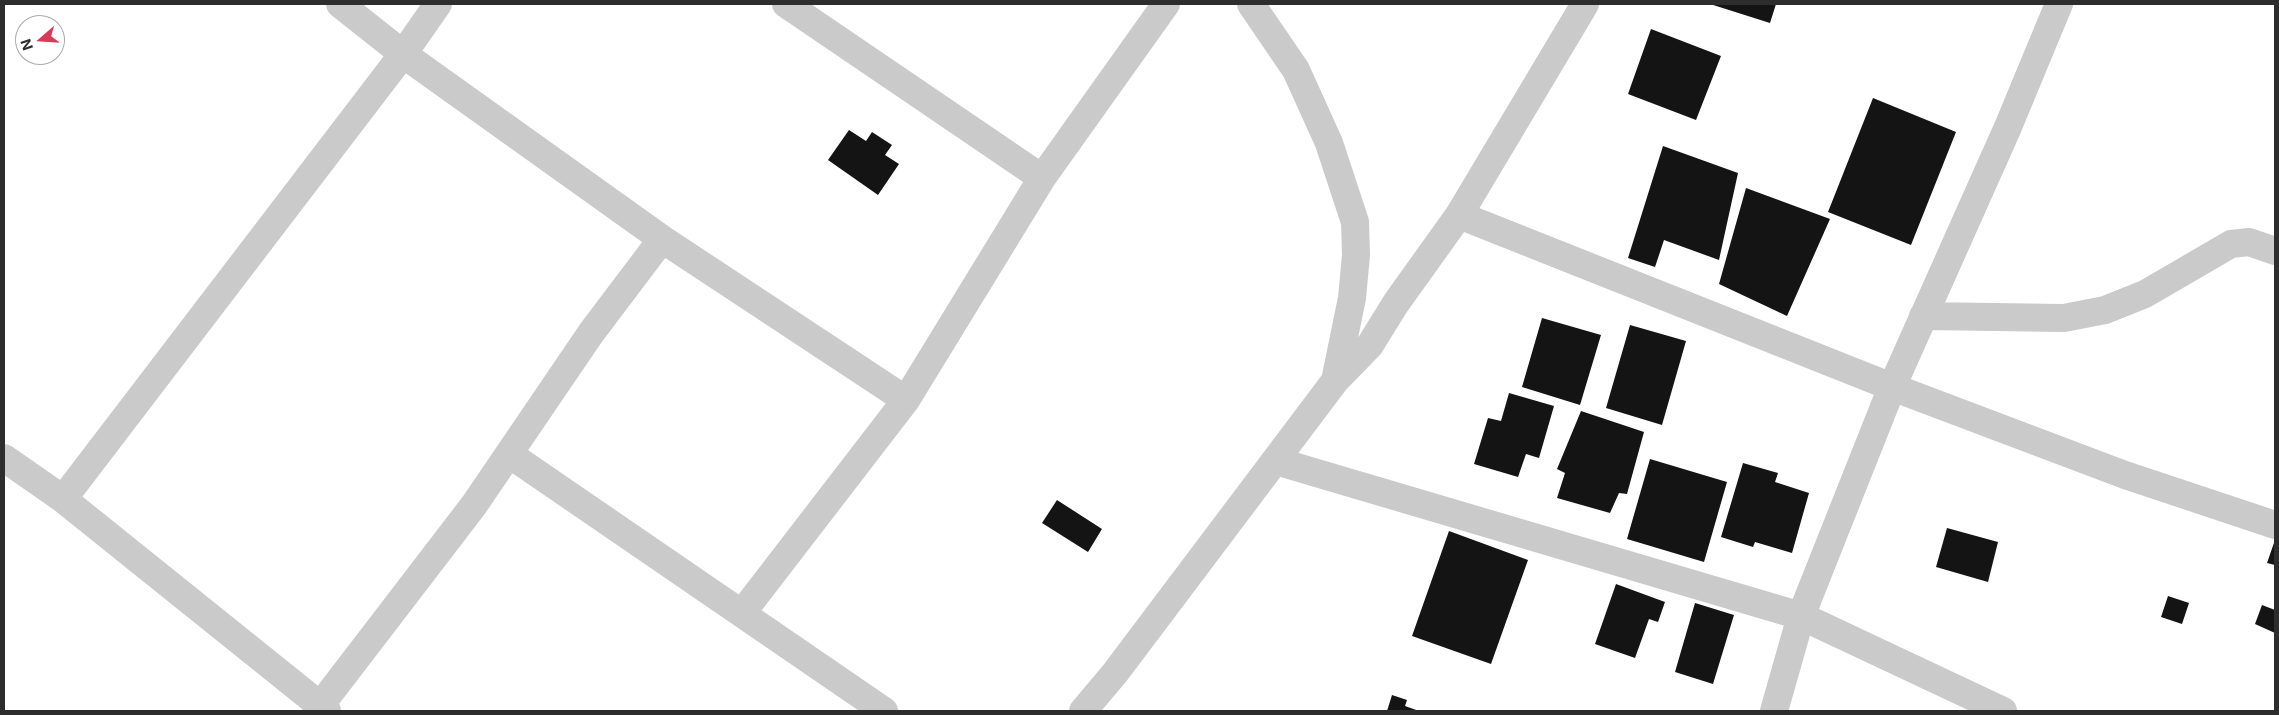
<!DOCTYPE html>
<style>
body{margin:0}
#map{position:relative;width:2279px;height:715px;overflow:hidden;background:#fff;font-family:Inter,sans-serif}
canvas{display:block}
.frame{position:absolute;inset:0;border:5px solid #2d2d2d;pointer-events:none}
.north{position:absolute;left:15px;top:15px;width:50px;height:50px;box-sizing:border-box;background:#fff;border:1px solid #ababab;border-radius:50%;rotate:251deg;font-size:14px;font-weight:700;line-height:20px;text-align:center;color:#2d2d2d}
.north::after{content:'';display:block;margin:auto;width:18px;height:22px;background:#da3a57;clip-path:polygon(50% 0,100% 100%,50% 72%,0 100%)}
</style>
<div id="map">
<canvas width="2279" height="715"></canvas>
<div class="frame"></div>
<div class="north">N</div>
</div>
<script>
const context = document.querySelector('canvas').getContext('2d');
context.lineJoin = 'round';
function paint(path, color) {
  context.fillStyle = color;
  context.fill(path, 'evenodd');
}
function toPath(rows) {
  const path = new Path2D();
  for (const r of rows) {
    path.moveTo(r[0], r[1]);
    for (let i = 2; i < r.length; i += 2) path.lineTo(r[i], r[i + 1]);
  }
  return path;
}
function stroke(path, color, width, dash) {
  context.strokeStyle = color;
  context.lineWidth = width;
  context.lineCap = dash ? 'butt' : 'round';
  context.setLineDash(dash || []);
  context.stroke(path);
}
paint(toPath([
 [1710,4,1776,4,1770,23],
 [1651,29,1721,56,1696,120,1628,94],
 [1873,98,1956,132,1911,245,1828,212],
 [849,130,866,141,872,132,892,145,885,155,899,164,878,195,828,160],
 [1663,146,1738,173,1719,260,1664,240,1655,267,1628,258],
 [1746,188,1830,219,1787,316,1719,284],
 [1542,318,1601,335,1580,405,1522,387],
 [1630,325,1686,341,1662,425,1606,408],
 [1509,393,1554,406,1539,458,1526,454,1518,477,1474,464,1488,418,1501,421],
 [1581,411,1644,432,1627,494,1619,493,1610,513,1557,498,1565,473,1557,469],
 [1650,459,1727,482,1704,562,1627,539],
 [1743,463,1778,473,1775,482,1809,493,1792,553,1755,542,1753,547,1721,537],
 [1057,500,1102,529,1088,552,1042,523],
 [1947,528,1998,542,1988,582,1936,567],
 [1449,531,1528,560,1491,664,1412,636],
 [2275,540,2275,565,2267,563],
 [1616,584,1665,602,1658,622,1649,619,1635,658,1595,644],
 [2168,596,2189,603,2182,624,2161,617],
 [1695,603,1734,615,1713,684,1675,672],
 [2262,605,2275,610,2275,633,2255,624],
 [1392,695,1407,700,1405,706,1419,711,1387,711]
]), '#141414');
stroke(toPath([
 [340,4,403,54,662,239,906,400],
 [786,4,1042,178],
 [1251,4,1296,70,1329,143,1355,222,1356,255,1352,298,1335,381],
 [1459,215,1892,387,2125,475,2275,525],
 [1923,316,2064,318,2105,310,2145,294,2231,244,2249,242,2275,251],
 [509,454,884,711],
 [4,458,63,499,327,711],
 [1276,461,1801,616,2003,711],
 [63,499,403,54,438,4],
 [742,613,906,400,1042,178,1166,4],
 [316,711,474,505,591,333,662,239],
 [1083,711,1115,673,1335,381,1370,345,1396,303,1459,215,1585,4],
 [1774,711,1801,616,1892,387,2008,127,2059,4]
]), '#cacaca', 28);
</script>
